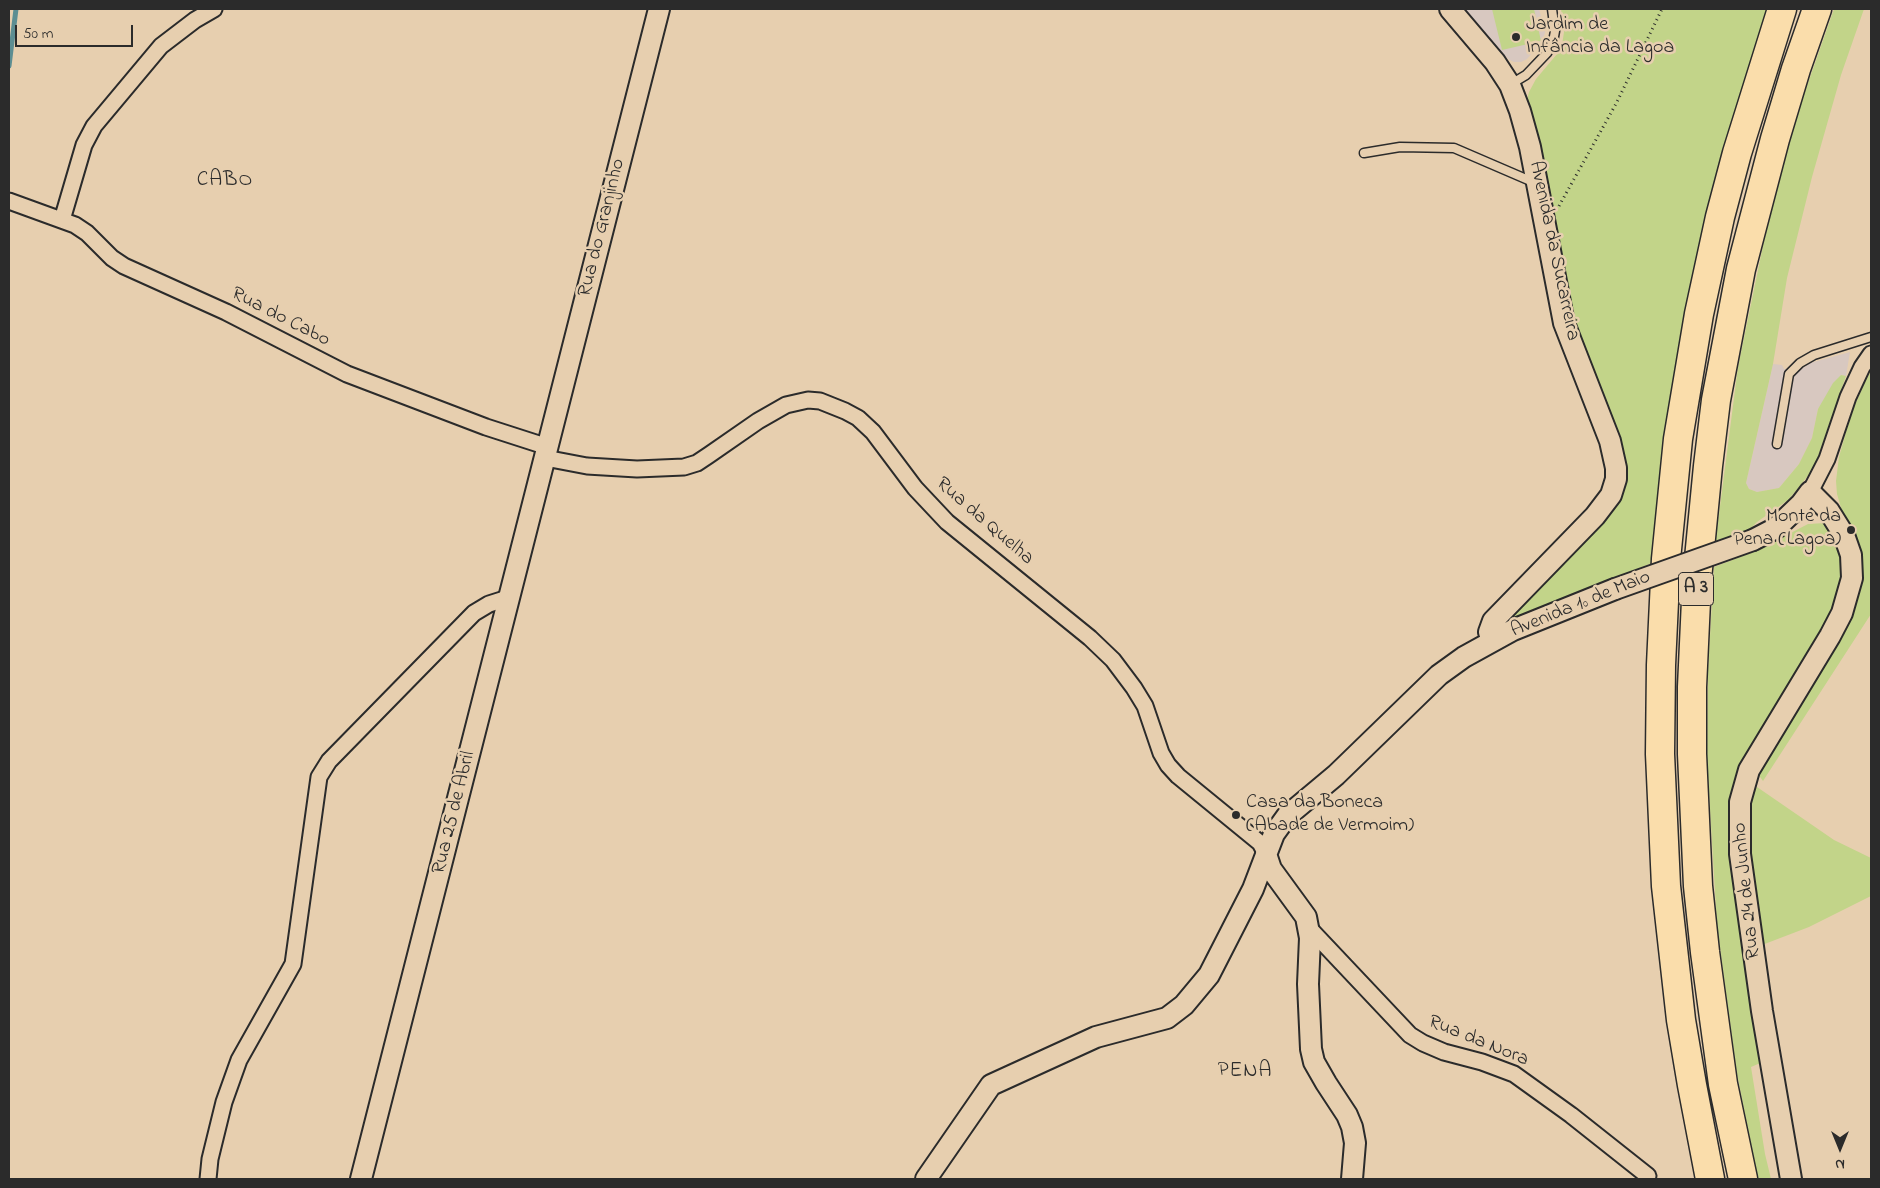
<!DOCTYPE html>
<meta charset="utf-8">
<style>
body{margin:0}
#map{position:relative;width:1880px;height:1188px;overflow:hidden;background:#e7cfaf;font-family:"Indie Flower",sans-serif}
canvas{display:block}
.frame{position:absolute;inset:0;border:10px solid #2b2b2b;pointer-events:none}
.north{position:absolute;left:1815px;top:1123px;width:50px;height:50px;-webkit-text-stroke:4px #e7cfaf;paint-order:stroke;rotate:180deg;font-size:14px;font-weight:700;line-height:20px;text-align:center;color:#2b2b2b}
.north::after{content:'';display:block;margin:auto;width:18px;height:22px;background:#2b2b2b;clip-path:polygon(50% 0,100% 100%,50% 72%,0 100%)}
.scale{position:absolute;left:15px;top:25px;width:118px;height:22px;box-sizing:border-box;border:2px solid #2b2b2b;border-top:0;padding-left:6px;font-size:15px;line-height:18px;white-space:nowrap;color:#2b2b2b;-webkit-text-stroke:4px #e7cfaf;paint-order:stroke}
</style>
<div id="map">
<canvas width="1880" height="1188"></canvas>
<div class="frame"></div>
<div class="north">N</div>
<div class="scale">50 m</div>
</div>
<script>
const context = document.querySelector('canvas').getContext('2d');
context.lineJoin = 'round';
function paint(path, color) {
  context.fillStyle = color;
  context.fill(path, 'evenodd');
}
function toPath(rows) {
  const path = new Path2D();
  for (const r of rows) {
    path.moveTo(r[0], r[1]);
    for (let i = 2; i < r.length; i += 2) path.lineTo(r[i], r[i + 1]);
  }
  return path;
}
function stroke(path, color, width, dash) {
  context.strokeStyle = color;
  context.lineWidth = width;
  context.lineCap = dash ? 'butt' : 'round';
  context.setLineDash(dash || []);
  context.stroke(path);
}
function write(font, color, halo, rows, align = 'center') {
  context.font = font + ' "Indie Flower",sans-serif';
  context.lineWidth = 5;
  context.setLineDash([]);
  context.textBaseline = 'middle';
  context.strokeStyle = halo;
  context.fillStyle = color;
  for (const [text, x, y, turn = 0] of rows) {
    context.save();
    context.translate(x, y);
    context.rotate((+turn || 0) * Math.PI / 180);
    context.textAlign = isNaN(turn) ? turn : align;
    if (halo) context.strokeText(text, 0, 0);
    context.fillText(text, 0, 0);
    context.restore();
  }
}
paint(toPath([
 [1465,9,1539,9,1545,32,1543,41,1527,59,1521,62,1514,62,1508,59],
 [1850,352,1846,376,1841,375,1818,409,1812,438,1799,464,1779,488,1757,492,1749,489,1746,483,1773,364,1782,365,1784,369,1800,370,1810,363]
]), '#d8c8c0');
paint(toPath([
 [1492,9,1534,9,1541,41,1502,50],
 [1561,9,1768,9,1734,116,1704,227,1654,562,1508,623,1506,621,1626,481,1625,455,1571,318,1540,149,1532,113,1527,100,1529,92,1536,79,1557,54,1562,45,1564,32],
 [1834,9,1864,9,1841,75,1812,177,1787,278,1773,364,1746,483,1749,489,1757,492,1779,488,1799,464,1812,438,1818,409,1833,383,1841,375,1846,376,1814,468,1799,487,1788,500,1757,522,1750,529,1715,545,1738,367,1764,241,1796,117],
 [1871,371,1871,614,1763,781,1758,774,1847,618,1851,530,1842,511,1837,494,1836,481,1839,457,1851,414,1865,382],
 [1825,523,1842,543,1843,584,1835,611,1739,769,1763,1066,1758,1064,1751,1067,1765,1154,1771,1179,1758,1179,1737,1074,1717,925,1707,760,1708,671,1714,567,1756,551,1808,524],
 [1757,787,1834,840,1871,858,1871,896,1809,927,1762,945,1750,866,1750,797]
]), '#c2d489');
stroke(toPath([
 [9,66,16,9]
]), '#5d8e92', 5);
const service = toPath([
 [1511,84,1526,75,1547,53,1553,42,1555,31,1552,9],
 [1364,153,1400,147,1454,148,1533,182],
 [1777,444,1789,374,1800,363,1814,355,1871,337]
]);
const minor = toPath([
 [9,201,75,225,87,233,112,258,124,266,226,312,347,374,486,427,548,447],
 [62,220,84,145,94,126,161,46,195,20,214,9],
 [545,458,587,466,637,469,684,467,697,463,709,455,758,421,786,405,808,400,820,401,845,411,858,418,873,432,915,488,947,522,1090,638,1113,660,1134,688,1145,706,1161,753,1168,765,1178,776,1260,843,1266,854],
 [1810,492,1827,459,1848,397,1862,367,1871,354],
 [1309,928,1410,1035,1423,1043,1444,1052,1482,1062,1514,1074,1571,1115,1648,1176],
 [208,1179,210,1159,224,1102,239,1060,293,964,319,777,329,761,474,613,489,604,511,597]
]);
const tertiary = toPath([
 [1450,9,1495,62,1510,85,1520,111,1530,147,1564,323,1610,441,1616,468,1616,479,1611,495,1595,516,1493,621,1489,632,1492,641],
 [1753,540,1776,528,1801,504,1810,492,1829,511,1844,535,1851,555,1852,578,1842,613,1830,636,1749,770,1740,802,1740,854,1762,1011,1791,1179],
 [1266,854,1271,869,1306,917,1310,938,1308,984,1311,1049,1314,1062,1326,1083,1347,1115,1352,1127,1355,1143,1352,1179],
 [361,1179,659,9],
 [926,1179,991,1085,1096,1037,1167,1018,1184,1005,1209,975,1253,889,1274,834,1287,816,1336,775,1439,675,1464,657,1513,630,1615,589]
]);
const motorway = toPath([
 [1710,1179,1692,1085,1681,1020,1666,886,1660,754,1661,665,1666,559,1678,439,1699,314,1720,217,1737,153,1782,9],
 [1743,1179,1723,1084,1705,952,1698,886,1692,754,1692,687,1697,579,1708,466,1716,400,1741,269,1775,139,1796,69,1817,9]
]);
stroke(service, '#2b2b2b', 11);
stroke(minor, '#2b2b2b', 19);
stroke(tertiary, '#2b2b2b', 24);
stroke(motorway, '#2b2b2b', 31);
stroke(toPath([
 [1559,206,1617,102,1662,9]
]), '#2b2b2b', 3, [1, 4]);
stroke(service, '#e7cfaf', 8);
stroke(minor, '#e7cfaf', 15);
stroke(tertiary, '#e7cfaf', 20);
stroke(motorway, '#faddab', 28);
const tertiaryBridge = toPath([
 [1615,589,1753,540]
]);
stroke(tertiaryBridge, '#2b2b2b', 24, []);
stroke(tertiaryBridge, '#e7cfaf', 20);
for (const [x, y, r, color] of [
 [1516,37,5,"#2b2b2b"],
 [1851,530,5,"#2b2b2b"],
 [1236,815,5,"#2b2b2b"]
]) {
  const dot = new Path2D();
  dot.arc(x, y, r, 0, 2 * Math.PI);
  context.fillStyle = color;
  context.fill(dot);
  stroke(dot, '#e7cfaf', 2);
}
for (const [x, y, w] of [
 [1696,589,35]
]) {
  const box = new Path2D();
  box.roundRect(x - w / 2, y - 16.5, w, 33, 4);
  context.fillStyle = '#e7cfaf';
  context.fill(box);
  stroke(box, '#2b2b2b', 1);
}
write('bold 19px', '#2b2b2b', null, [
 ["A 3",1696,589]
]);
write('20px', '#2b2b2b', '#e7cfaf', [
 ["Jardim de",1526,26],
 ["Infância da Lagoa",1526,49],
 ["Monte da",1841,518,"right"],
 ["Pena (Lagoa)",1841,541,"right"],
 ["Casa da Boneca",1246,804],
 ["(Abade de Vermoim)",1246,827]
], 'left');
write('20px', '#2b2b2b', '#e7cfaf', [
 ["Rua do Granjinho",603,228,-76],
 ["Avenida da Sucarreira",1553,251,78],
 ["Rua do Cabo",280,318,27],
 ["Rua da Quelha",984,522,41],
 ["Avenida 1º de Maio",1581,605,-22],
 ["Rua 25 de Abril",455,813,-76],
 ["Rua 24 de Junho",1748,891,-96],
 ["Rua da Nora",1478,1042,22]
]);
context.letterSpacing = '1px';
write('21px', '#2b2b2b', '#e7cfaf', [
 ["CABO",225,182],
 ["PENA",1245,1073]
]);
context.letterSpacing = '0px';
</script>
